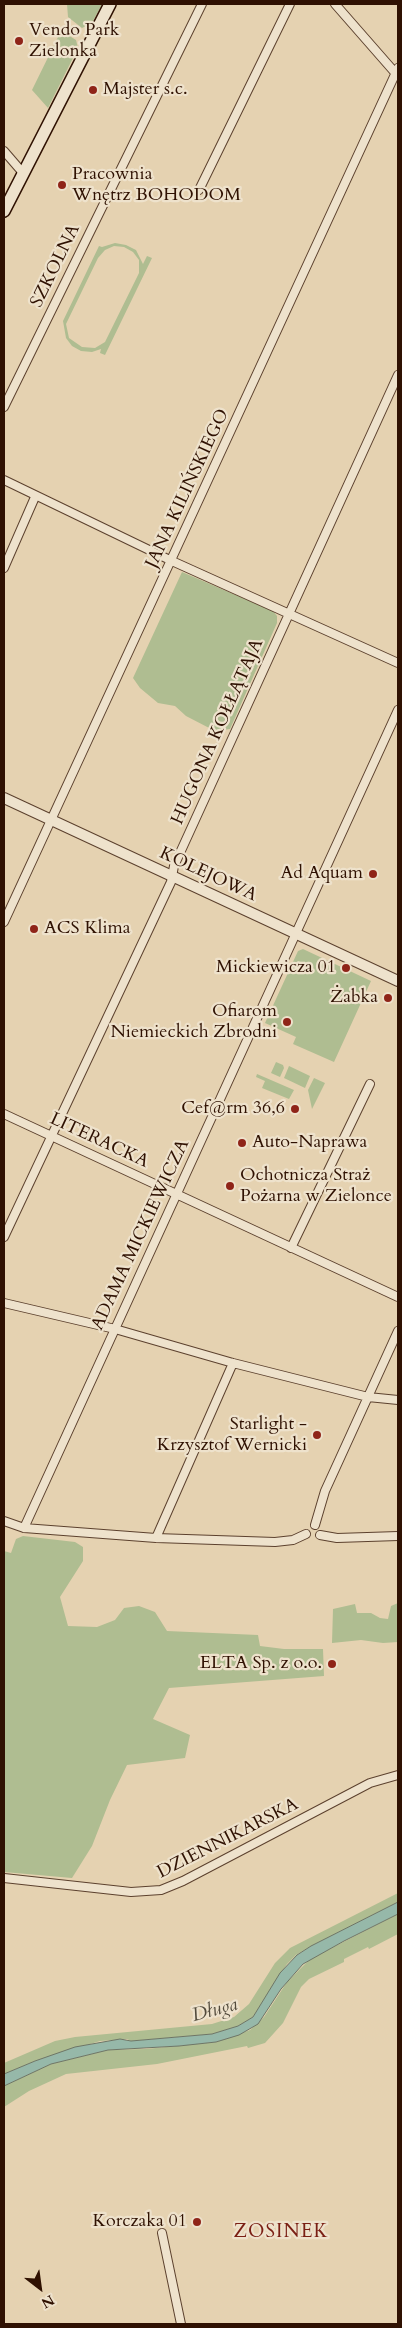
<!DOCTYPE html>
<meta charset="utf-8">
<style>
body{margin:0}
#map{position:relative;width:402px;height:2328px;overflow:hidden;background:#e5d2b1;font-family:Cardo,serif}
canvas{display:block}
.frame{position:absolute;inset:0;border:5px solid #2f1102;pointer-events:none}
.north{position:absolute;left:15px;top:2263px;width:50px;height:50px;-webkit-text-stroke:4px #eee2cc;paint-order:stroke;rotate:150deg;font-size:14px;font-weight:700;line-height:20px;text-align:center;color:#2f1102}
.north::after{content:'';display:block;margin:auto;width:18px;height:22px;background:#2f1102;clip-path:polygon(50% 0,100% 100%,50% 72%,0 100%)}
</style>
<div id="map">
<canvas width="402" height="2328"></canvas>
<div class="frame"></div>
<div class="north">N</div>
</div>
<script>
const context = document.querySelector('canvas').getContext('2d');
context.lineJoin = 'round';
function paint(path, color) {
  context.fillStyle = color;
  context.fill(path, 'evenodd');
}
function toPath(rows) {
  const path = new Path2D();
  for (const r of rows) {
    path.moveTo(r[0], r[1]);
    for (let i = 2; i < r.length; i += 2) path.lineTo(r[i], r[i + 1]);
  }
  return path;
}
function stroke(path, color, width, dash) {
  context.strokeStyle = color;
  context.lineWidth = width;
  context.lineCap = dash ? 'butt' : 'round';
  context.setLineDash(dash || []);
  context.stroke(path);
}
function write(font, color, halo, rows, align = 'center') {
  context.font = font + ' Cardo,serif';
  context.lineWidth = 4.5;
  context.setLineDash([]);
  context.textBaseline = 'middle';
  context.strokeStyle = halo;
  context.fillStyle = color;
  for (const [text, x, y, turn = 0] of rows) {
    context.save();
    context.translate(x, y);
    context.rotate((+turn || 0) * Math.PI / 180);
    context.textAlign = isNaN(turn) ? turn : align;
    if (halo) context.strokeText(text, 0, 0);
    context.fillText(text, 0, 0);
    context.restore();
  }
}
paint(toPath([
 [67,4,102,4,92,23,82,28,68,17],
 [63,32,76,40,78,48,48,108,32,90,60,33],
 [115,243,126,245,136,250,143,264,147,256,152,258,105,355,100,353,101,349,92,352,81,351,72,346,66,338,63,321,99,246,102,247],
 [114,246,124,247,133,252,139,260,139,273,105,342,95,348,82,347,69,338,66,324,98,258,105,250],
 [182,572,273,611,277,616,277,623,230,729,215,731,186,716,175,706,158,703,140,688,133,678],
 [303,949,371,981,334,1062,293,1044,296,1037,265,1023,298,951],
 [276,1062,283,1065,284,1068,280,1077,271,1073],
 [289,1066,310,1076,305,1088,284,1078],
 [257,1074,294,1090,289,1099,262,1088,265,1081,256,1077],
 [314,1078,325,1083,312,1109,308,1090],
 [23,1536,75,1542,83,1547,83,1561,60,1597,68,1626,97,1627,115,1620,124,1608,139,1606,155,1612,167,1631,258,1635,260,1646,284,1649,323,1649,324,1676,169,1688,153,1719,190,1735,185,1758,127,1765,110,1800,92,1846,72,1878,4,1872,4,1551,11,1553,16,1539],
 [398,1603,398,1642,383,1643,361,1640,332,1643,333,1609,355,1604,357,1613,371,1613,380,1618,388,1619,391,1606],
 [398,1893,398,1902,311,1946,296,1955,287,1964,253,2017,238,2026,212,2034,131,2041,127,2039,100,2041,35,2061,4,2074,4,2063,55,2041,75,2037,212,2024,234,2017,249,2004,275,1963,290,1948],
 [398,1914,398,1934,369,1949,368,1947,344,1959,344,1962,309,1979,301,1987,283,2023,265,2043,248,2048,247,2046,157,2064,66,2074,29,2091,4,2107,4,2086,51,2064,108,2050,146,2049,216,2042,250,2030,264,2017,287,1982,310,1959]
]), '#afbd91');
const water = toPath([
 [398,1902,398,1914,344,1941,303,1964,281,1989,258,2024,239,2035,216,2042,179,2046,108,2050,51,2064,4,2086,4,2074,35,2061,75,2047,120,2039,131,2041,212,2034,238,2026,253,2017,280,1973,297,1955,311,1946,398,1902]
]);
paint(water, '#96b8a9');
stroke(water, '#6d7566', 1);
const minor = toPath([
 [335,4,398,76],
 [4,151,23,173],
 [199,190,290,4],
 [4,407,202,4],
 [4,480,172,561,398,663],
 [4,568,35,497],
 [4,922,398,68],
 [4,1114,398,1297],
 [4,1237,171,882,174,866,398,375],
 [291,1248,370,1084],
 [4,1303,115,1329,233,1363,368,1397,398,1400],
 [4,1521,24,1528,156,1538,275,1542,293,1540,306,1534],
 [315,1525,325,1491,398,1331],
 [24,1528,398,710],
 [320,1535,337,1538,398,1536],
 [156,1538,233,1363],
 [4,1878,131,1892,161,1890,183,1881,370,1783,398,1775],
 [162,2233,181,2324]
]);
const tertiary = toPath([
 [4,798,398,981]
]);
const secondary = toPath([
 [4,211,110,4]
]);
stroke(minor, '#5c412e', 10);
stroke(tertiary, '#5c412e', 12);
stroke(secondary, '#2f1102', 14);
stroke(minor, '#eee2cc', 8);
stroke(tertiary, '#eee2cc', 10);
stroke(secondary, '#eee2cc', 11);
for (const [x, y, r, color] of [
 [19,41,5,"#8f2418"],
 [93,90,5,"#8f2418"],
 [62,185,5,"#8f2418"],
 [373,874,5,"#8f2418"],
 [34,929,5,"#8f2418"],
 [346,968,5,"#8f2418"],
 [388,998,5,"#8f2418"],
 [287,1022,5,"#8f2418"],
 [295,1109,5,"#8f2418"],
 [242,1143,5,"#8f2418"],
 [230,1186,5,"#8f2418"],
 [317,1435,5,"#8f2418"],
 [332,1664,5,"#8f2418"],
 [197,2222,5,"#8f2418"]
]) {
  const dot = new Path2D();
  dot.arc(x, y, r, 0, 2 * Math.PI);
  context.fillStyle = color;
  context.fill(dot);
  stroke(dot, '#eee2cc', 2);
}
write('18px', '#2f1102', '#eee2cc', [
 ["Vendo Park",29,31,"left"],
 ["Zielonka",29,52,"left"],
 ["Majster s.c.",103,90,"left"],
 ["Pracownia",72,175,"left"],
 ["Wnętrz BOHODOM",72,196,"left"],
 ["Ad Aquam",363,874],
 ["ACS Klima",44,929,"left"],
 ["Mickiewicza 01",336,968],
 ["Żabka",378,998],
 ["Ofiarom",277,1012],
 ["Niemieckich Zbrodni",277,1033],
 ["Cef@rm 36,6",285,1109],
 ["Auto-Naprawa",252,1143,"left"],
 ["Ochotnicza Straż",240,1176,"left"],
 ["Pożarna w Zielonce",240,1197,"left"],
 ["Starlight -",307,1425],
 ["Krzysztof Wernicki",307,1446],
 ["ELTA Sp. z o.o.",322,1664],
 ["Korczaka 01",187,2222]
], 'right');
write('18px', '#2f1102', '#eee2cc', [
 ["SZKOLNA",56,266,-64],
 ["JANA KILIŃSKIEGO",188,489,-65],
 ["HUGONA KOŁŁĄTAJA",218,732,-66],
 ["KOLEJOWA",208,875,25],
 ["LITERACKA",99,1141,25],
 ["ADAMA MICKIEWICZA",141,1235,-65],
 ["DZIENNIKARSKA",228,1839,-27]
]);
write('italic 19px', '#534b3c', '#eee2cc', [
 ["Długa",215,2011,-15]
]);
context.letterSpacing = '1px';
write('19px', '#7a1f14', '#eee2cc', [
 ["ZOSINEK",281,2233]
]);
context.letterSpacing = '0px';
</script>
